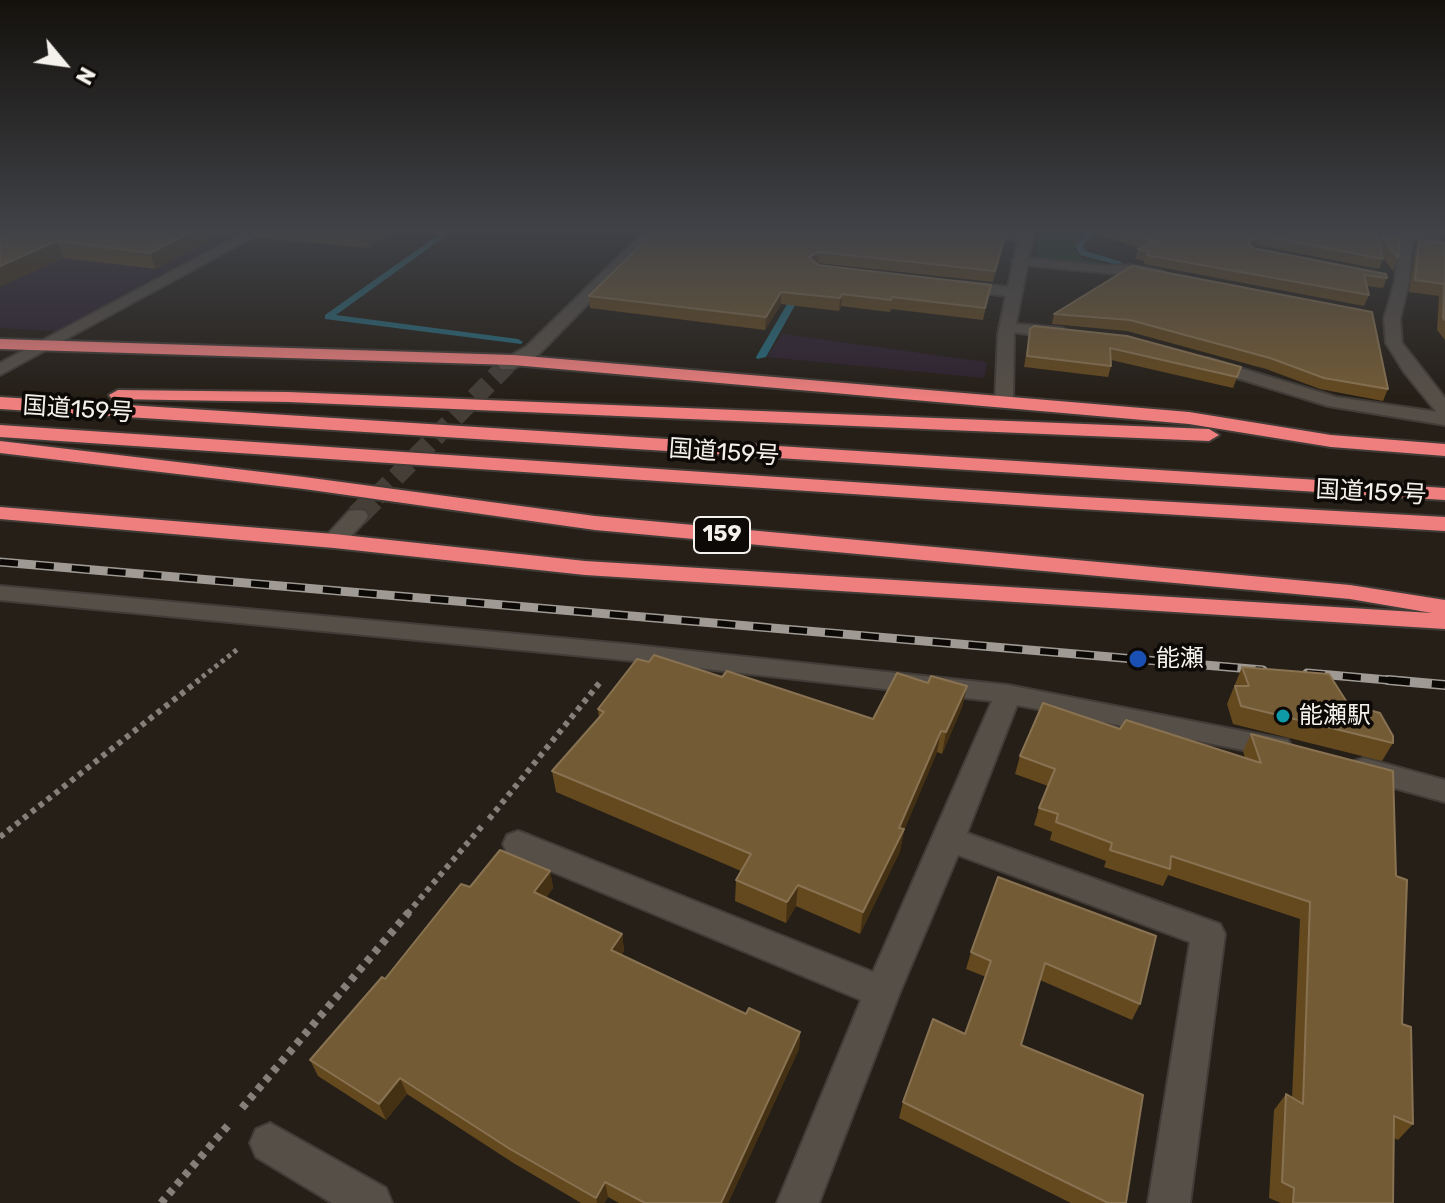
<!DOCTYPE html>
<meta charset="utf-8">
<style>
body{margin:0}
#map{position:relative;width:1445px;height:1203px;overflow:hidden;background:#251f17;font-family:Rubik,sans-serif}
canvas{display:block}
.north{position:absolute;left:24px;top:24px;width:80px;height:80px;-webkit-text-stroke:6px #0c0906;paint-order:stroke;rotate:119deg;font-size:22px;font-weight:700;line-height:32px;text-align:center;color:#f4f0eb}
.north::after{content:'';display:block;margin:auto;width:28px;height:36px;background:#f4f0eb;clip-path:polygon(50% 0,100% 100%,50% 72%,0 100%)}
</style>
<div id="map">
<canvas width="1445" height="1203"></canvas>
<div class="north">N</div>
</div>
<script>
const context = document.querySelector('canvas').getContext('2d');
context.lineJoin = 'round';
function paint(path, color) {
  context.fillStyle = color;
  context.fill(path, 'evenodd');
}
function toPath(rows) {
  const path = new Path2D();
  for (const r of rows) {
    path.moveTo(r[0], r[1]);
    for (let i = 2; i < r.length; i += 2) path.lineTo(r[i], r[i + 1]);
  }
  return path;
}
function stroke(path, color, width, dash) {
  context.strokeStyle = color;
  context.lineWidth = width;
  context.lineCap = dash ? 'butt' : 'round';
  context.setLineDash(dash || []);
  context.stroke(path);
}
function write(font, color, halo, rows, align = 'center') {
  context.font = font + ' Rubik,"Noto Sans JP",sans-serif';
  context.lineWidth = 7;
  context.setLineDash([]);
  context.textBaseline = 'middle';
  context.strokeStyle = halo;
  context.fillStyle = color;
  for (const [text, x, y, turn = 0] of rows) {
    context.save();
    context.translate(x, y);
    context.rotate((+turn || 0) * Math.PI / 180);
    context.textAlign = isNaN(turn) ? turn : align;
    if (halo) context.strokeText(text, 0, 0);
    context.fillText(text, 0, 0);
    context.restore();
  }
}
paint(toPath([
 [0,230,243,230,57,331,0,328],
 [782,334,987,362,984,378,767,357]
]), '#2e2230');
paint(toPath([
 [1040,230,1087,230,1074,249,1083,259,1106,263,1104,267,1036,261]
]), '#193d23');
paint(toPath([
 [445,230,454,230,336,315,518,339,523,342,521,344,325,319,325,315,445,230],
 [1090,230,1098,230,1083,246,1086,251,1122,262,1122,266,1080,255,1075,246,1090,230],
 [796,289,803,291,766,357,757,359,756,357,796,289]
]), '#276979');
stroke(toPath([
 [376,497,507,365]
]), '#443e37', 19, [19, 9]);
stroke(toPath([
 [357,516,378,495]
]), '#443e37', 23, [23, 12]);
const lane = toPath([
 [424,230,447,230,448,231,441,235,424,230],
 [1396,230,1414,230,1445,244,1445,253,1396,230],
 [1019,257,1106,266,1130,265,1163,271,1165,274,1158,278,1014,264,1012,261,1019,257],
 [1007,323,1062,328,1070,333,1062,338,1001,331,999,328,1007,323],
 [1207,358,1336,397,1445,413,1445,425,1328,406,1201,367,1198,363,1207,358]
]);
const street = toPath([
 [249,230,266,230,0,375,0,363,249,230],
 [646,230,660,230,538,355,513,369,501,369,498,365,501,361,526,347,646,230],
 [949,230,1034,230,1014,334,1013,402,1010,406,1004,407,995,402,998,334,1006,296,961,290,954,286,961,282,1008,287,1018,240,956,234,949,230],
 [1400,230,1445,230,1445,235,1413,234,1409,281,1400,319,1402,343,1445,398,1445,416,1438,414,1404,372,1386,343,1384,319,1395,281,1400,230],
 [357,510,365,511,368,516,365,521,342,546,326,546,323,541,326,536,349,511,357,510],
 [0,586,625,644,1008,685,1288,740,1292,747,1288,754,1278,757,1017,705,967,833,1220,924,1225,934,1190,1203,1148,1203,1190,942,958,855,900,992,819,1203,777,1203,861,1000,507,853,503,844,507,835,518,831,529,835,873,972,992,701,625,660,0,600,0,586],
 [1364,758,1445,780,1445,802,1354,777,1350,769,1354,761,1364,758],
 [270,1123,386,1188,392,1203,332,1203,256,1157,250,1143,256,1129,270,1123]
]);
const highway = toPath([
 [0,339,513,355,1189,412,1331,435,1445,444,1445,456,1331,447,1189,424,513,365,0,349,0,339],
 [118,390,288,392,1209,429,1219,435,1209,441,288,402,112,399,109,395,118,390],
 [0,397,1445,488,1445,500,0,409,0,397],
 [0,425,1047,495,1445,517,1445,531,1047,507,0,437,0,425],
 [0,441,304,477,595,516,1350,585,1445,600,1445,629,585,575,334,548,0,519,0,507,334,534,585,561,1432,613,1350,599,595,530,304,489,0,453,0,441]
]);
stroke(lane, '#413c37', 4);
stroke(street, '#413c37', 4);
stroke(highway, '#413c37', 4);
stroke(toPath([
 [196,682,239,648]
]), '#857f79', 5, [4, 4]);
stroke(toPath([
 [489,819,601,681],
 [0,837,199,680],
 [407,914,482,826]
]), '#857f79', 6, [5, 5]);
stroke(toPath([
 [242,1108,409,912],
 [161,1203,231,1122]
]), '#857f79', 8, [6, 6]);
paint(lane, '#564f47');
paint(street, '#564f47');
paint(highway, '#ee7f7e');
const railFar1 = toPath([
 [0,562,1263,670],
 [1307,673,1411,682]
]);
const rail = toPath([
 [1388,680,1445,685]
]);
stroke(railFar1, '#9f9b94', 9);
stroke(rail, '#9f9b94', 10);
stroke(railFar1, '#0c0906', 6, [18]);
stroke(rail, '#0c0906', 7, [22]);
paint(toPath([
 [0,230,244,230,233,235,223,234,156,269,63,258],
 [256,230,398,230,369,248,258,238],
 [656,230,1000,236,1003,248,993,282,818,263,817,264,818,265,991,285,983,320,891,309,890,312,841,306,839,311,781,304,765,330,590,308,589,296],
 [1096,230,1376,230,1378,239,1380,234,1398,258,1393,271,1382,256,1383,259,1379,269,1256,245,1252,247,1387,278,1383,288,1367,286,1369,295,1364,306,1144,264,1144,261,1136,259,1138,249,1141,248,1095,235],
 [1419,240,1445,243,1445,340,1437,330,1439,296,1409,292,1415,251],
 [1132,266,1388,389,1383,401,1320,389,1266,369,1127,331,1052,324,1054,314],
 [1030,329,1241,367,1233,388,1111,360,1111,366,1108,377,1024,367],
 [649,662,722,677,873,719,928,683,967,686,962,707,942,754,937,752,904,830,900,851,860,934,796,906,786,923,735,901,736,880,741,871,556,792,552,771,599,718,598,709],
 [1242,667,1348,704,1393,743,1382,761,1233,724,1227,704],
 [1120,729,1245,758,1243,751,1251,734,1396,876,1402,1024,1413,1124,1398,1140,1394,1138,1393,1203,1281,1203,1269,1198,1274,1110,1286,1094,1292,1098,1300,919,1168,875,1163,886,1104,867,1106,861,1050,840,1052,832,1034,825,1039,808,1048,786,1015,774,1020,756],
 [550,871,553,888,546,897,622,934,624,951,621,955,746,1014,800,1032,799,1049,728,1203,619,1203,608,1197,604,1203,581,1203,515,1164,407,1094,386,1120,318,1076,310,1060,470,887],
 [998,877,1140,1004,1132,1020,1040,980,1021,1045,1126,1203,1071,1203,899,1118,903,1102,965,1034,986,977,966,969,971,952]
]), '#64491f');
paint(toPath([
 [195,230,221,230,223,234,156,269,150,253],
 [232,230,244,230,233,235],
 [370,230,398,230,369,248,365,232],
 [1259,235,1256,245,1245,251,1248,242],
 [1005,236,1003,248,993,282,995,271],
 [56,241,63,258,0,287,0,266],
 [819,252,818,263,808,269,809,257],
 [781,292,781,304,765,330,766,317],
 [842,294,841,306,839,311,840,298],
 [967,686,962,707,942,754,946,732],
 [941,731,937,752,904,830,900,851,860,934,863,912],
 [550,871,553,888,538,909,534,892],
 [798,885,796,906,786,923,787,902],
 [622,934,624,951,613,967,611,950],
 [800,1032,799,1049,728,1203,721,1203],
 [400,1078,407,1094,386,1120,379,1104],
 [605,1182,608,1197,604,1203,597,1203,596,1198]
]), '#443013');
const building = toPath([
 [0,230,195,230,150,253,56,241,0,266,0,230],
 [337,230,370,230,365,232,337,230],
 [656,230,1001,230,1000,236,1005,236,995,271,819,252,809,257,818,265,991,285,985,308,892,297,891,300,842,294,840,298,781,292,766,317,589,296,656,230],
 [1113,230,1376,230,1383,259,1259,235,1248,242,1253,248,1386,274,1387,278,1364,275,1369,295,1146,255,1150,252,1138,249,1154,241,1113,230],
 [1380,234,1400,236,1398,258,1380,234],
 [1419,240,1445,243,1445,320,1443,318,1444,284,1415,280,1419,240],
 [1132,266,1372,312,1388,389,1324,378,1270,358,1130,320,1054,314,1132,266],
 [1034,326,1127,336,1241,367,1237,377,1110,348,1111,366,1027,356,1030,329,1034,326],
 [654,655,722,677,727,671,873,719,897,673,928,683,931,676,967,686,946,732,941,731,899,828,904,829,863,912,798,885,787,902,736,880,751,854,552,771,604,712,598,709,637,659,649,662,654,655],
 [1242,667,1329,674,1348,704,1380,713,1393,736,1393,743,1241,706,1235,686,1249,686,1242,667],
 [1043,703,1120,729,1126,720,1261,763,1251,734,1393,771,1396,876,1407,880,1402,1024,1411,1027,1413,1124,1394,1116,1393,1203,1293,1203,1294,1188,1282,1182,1286,1094,1303,1104,1310,902,1171,856,1170,869,1110,850,1112,843,1056,822,1058,814,1039,808,1055,769,1020,756,1043,703],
 [500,850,550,871,534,892,622,934,611,950,746,1014,749,1008,800,1032,721,1203,645,1203,605,1182,596,1198,510,1149,400,1078,379,1104,310,1060,382,977,385,979,461,884,470,887,500,850],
 [998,877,1156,936,1140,1004,1045,963,1021,1045,1143,1095,1126,1203,1108,1203,903,1102,933,1019,965,1034,991,961,971,952,998,877]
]);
paint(building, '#735b35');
stroke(building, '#887252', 2);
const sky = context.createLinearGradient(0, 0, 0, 398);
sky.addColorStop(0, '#14110d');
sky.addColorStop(0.58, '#404247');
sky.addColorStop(1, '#40424700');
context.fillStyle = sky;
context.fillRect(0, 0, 1445, 398);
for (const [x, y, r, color] of [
 [1138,659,10,"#1a4fb4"],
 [1283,716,8,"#0f9aa8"]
]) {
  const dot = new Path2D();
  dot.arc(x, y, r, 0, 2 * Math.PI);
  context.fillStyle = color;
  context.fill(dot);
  stroke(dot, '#0c0906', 3);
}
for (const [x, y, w] of [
 [722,535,56]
]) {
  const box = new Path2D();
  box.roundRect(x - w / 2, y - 18, w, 36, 6);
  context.fillStyle = '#0c0906';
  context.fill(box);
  stroke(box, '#f4f0eb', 2);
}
write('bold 22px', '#f4f0eb', null, [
 ["159",722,535]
]);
write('24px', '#f4f0eb', '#0c0906', [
 ["国道159号",78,410,4],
 ["国道159号",724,453,4],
 ["国道159号",1371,493,3]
]);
write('24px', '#f4f0eb', '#0c0906', [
 ["能瀬",1156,659],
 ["能瀬駅",1299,716]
], 'left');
</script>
